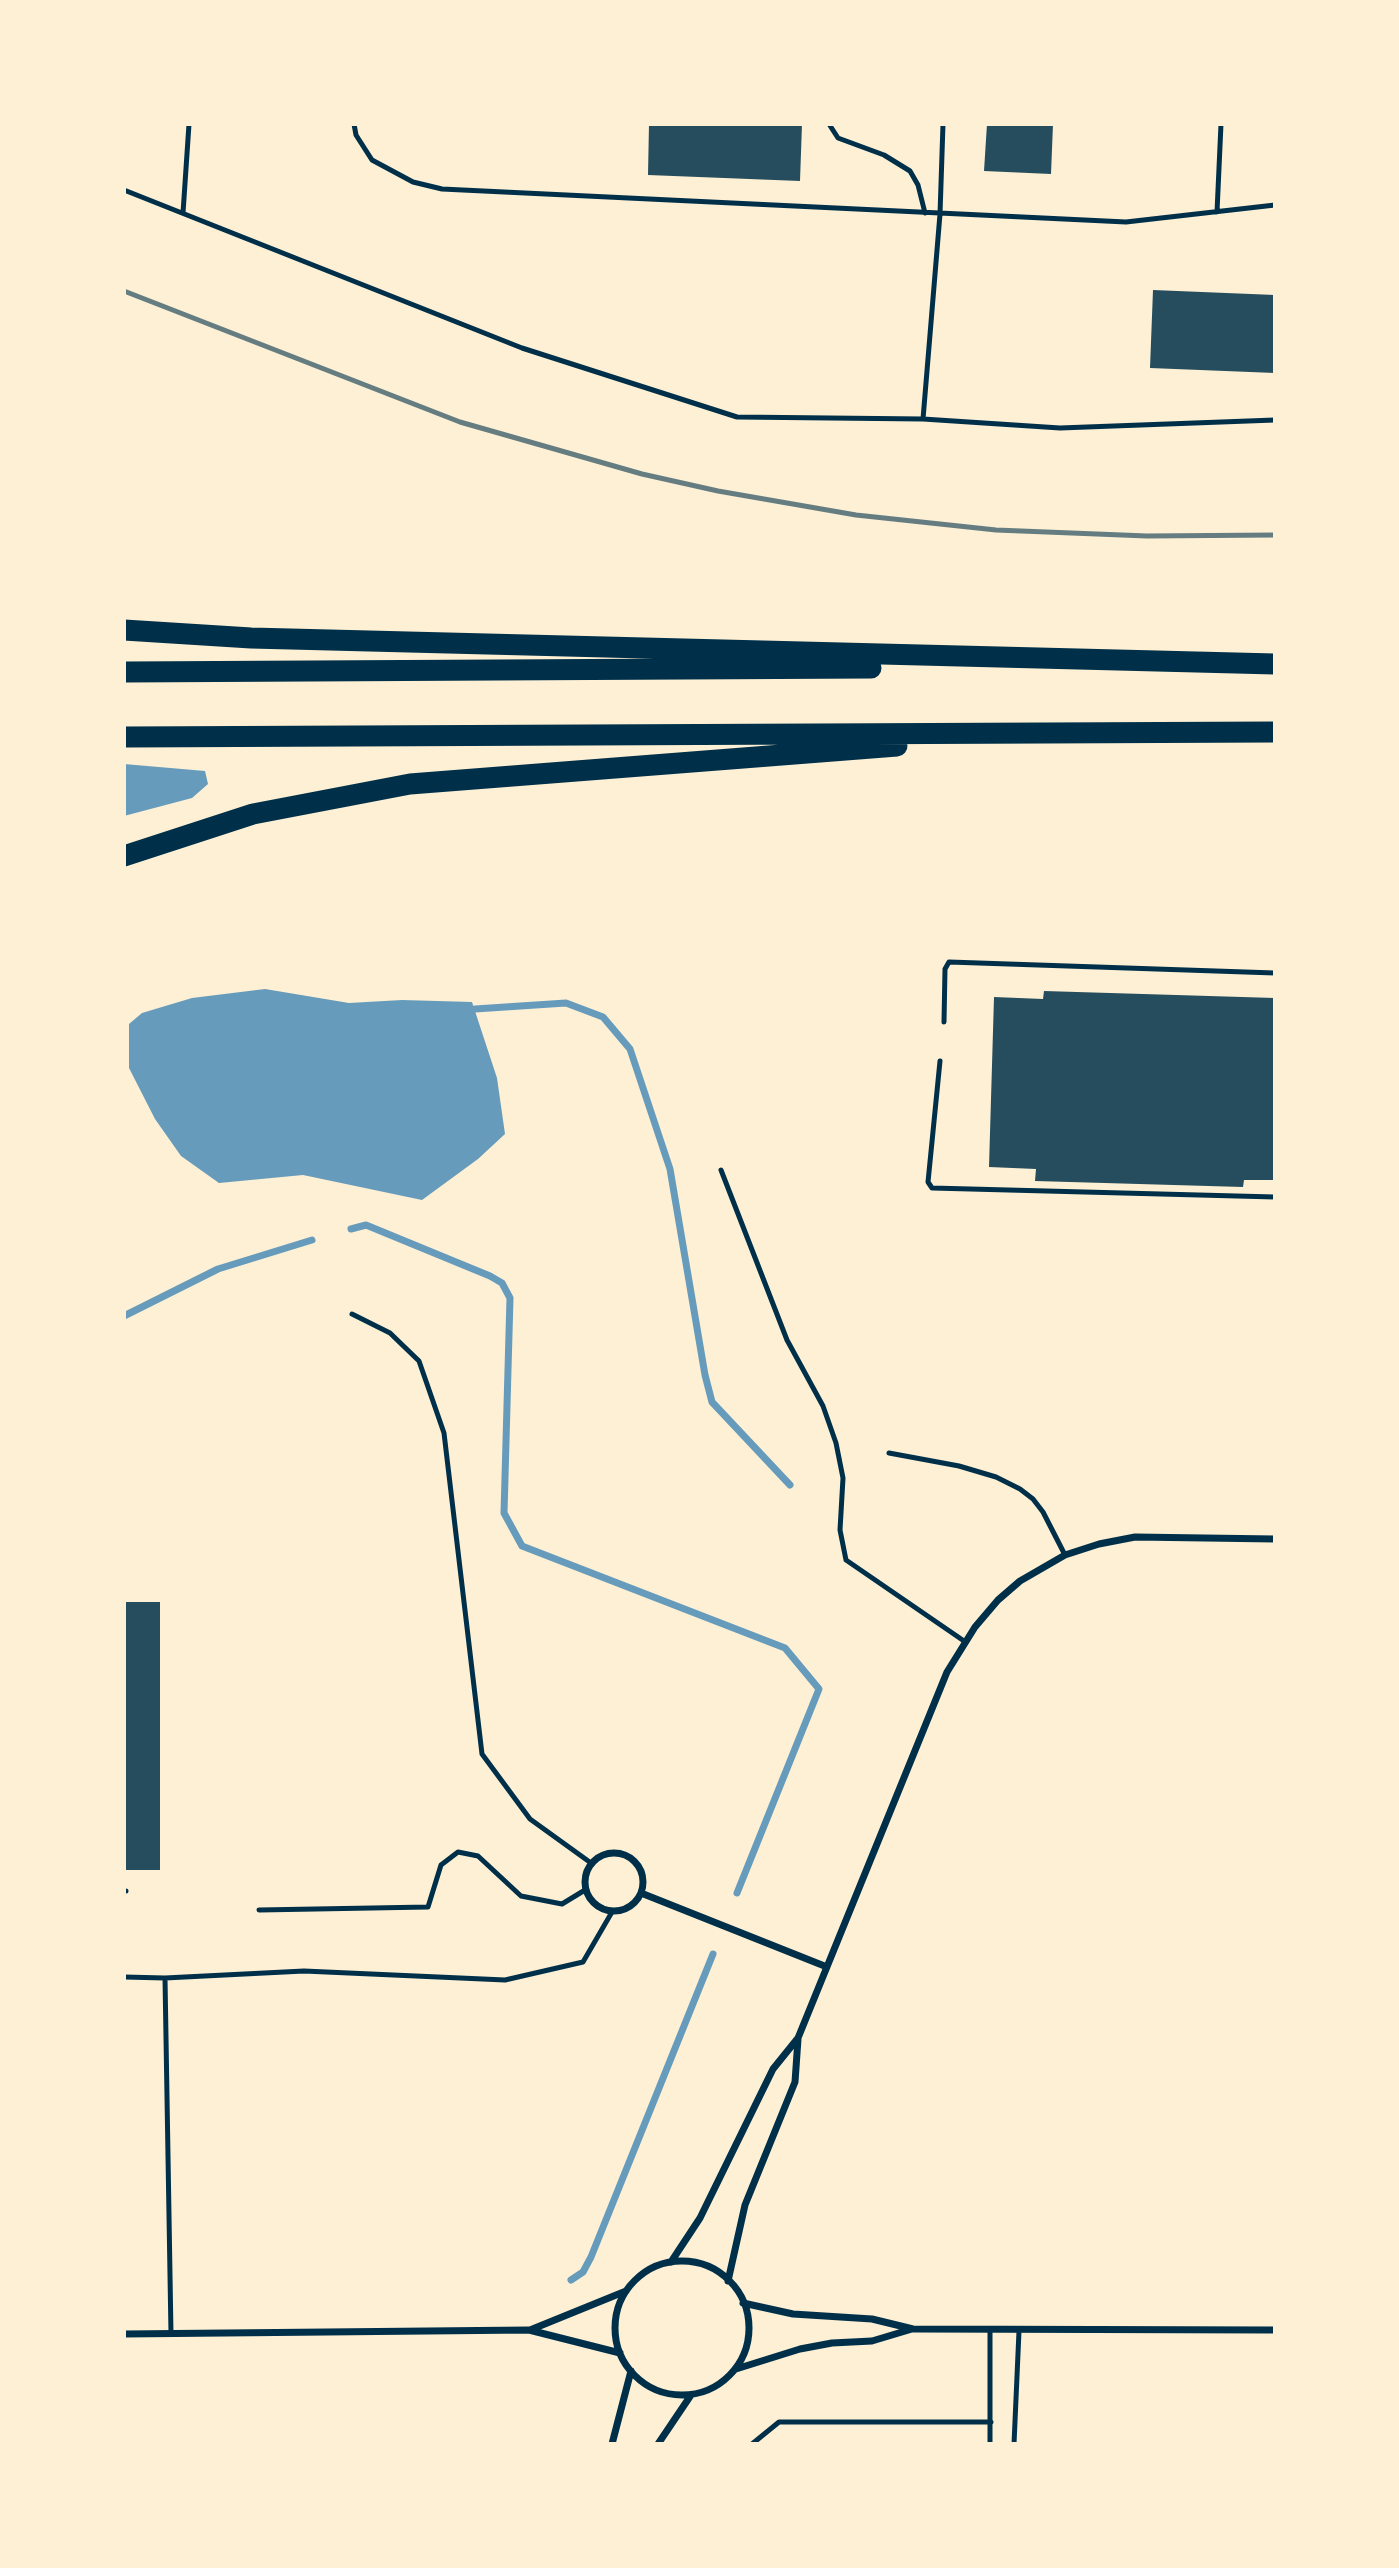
<!DOCTYPE html>
<style>
body{margin:0}
#map{position:relative;width:1399px;height:2568px;overflow:hidden;background:#fdf0d5;font-family:"Roboto Condensed",sans-serif}
canvas{display:block}
.frame{position:absolute;inset:0;border:126px solid #fdf0d5;pointer-events:none}
</style>
<div id="map">
<canvas width="1399" height="2568"></canvas>
<div class="frame"></div>
</div>
<script>
const context = document.querySelector('canvas').getContext('2d');
context.lineJoin = 'round';
function paint(path, color) {
  context.fillStyle = color;
  context.fill(path, 'evenodd');
}
function toPath(rows) {
  const path = new Path2D();
  for (const r of rows) {
    if (r.length === 3) {
      path.moveTo(r[0] + r[2], r[1]);
      path.arc(r[0], r[1], r[2], 0, 2 * Math.PI);
      continue;
    }
    path.moveTo(r[0], r[1]);
    for (let i = 2; i < r.length; i += 2) path.lineTo(r[i], r[i + 1]);
  }
  return path;
}
function stroke(path, color, width, dash) {
  context.strokeStyle = color;
  context.lineWidth = width;
  context.lineCap = dash ? 'butt' : 'round';
  context.setLineDash(dash || []);
  context.stroke(path);
}
paint(toPath([
 [124,764,205,771,208,784,192,798,124,816],
 [265,989,349,1003,402,1000,472,1002,497,1078,505,1134,478,1159,422,1200,303,1175,219,1183,181,1156,155,1119,129,1068,129,1024,142,1013,192,998]
]), '#669bbc');
stroke(toPath([
 [475,1009,566,1003,603,1017,630,1049,670,1169,705,1375,712,1402,790,1485],
 [351,1229,366,1225,490,1276,502,1283,510,1298,504,1513,522,1546,785,1648,819,1689,737,1893],
 [124,1316,218,1269,312,1240],
 [571,2280,583,2272,591,2257,713,1954]
]), '#669bbc', 7);
paint(toPath([
 [649,124,802,124,800,181,648,175],
 [987,124,1053,124,1051,174,984,171],
 [1153,290,1275,295,1275,373,1150,368],
 [1044,991,1275,998,1275,1180,1244,1180,1243,1187,1035,1181,1036,1169,989,1167,994,997,1043,999],
 [124,1602,160,1602,160,1870,124,1870]
]), '#264d5e');
stroke(toPath([
 [354,124,356,135,372,160,413,182,442,189,1126,222,1275,205],
 [829,124,838,138,884,155,910,171,918,185,925,213],
 [124,190,522,348,737,417,923,419,1060,428,1275,420],
 [1217,212,1221,124],
 [183,213,189,124],
 [923,419,940,214,943,124],
 [944,1022,945,969,949,962,1275,973],
 [940,1061,928,1182,932,1188,1275,1197],
 [721,1170,787,1340,823,1406,836,1443,843,1478,840,1530,846,1560,964,1641],
 [352,1314,390,1333,419,1361,444,1433,482,1754,530,1819,591,1863],
 [889,1453,959,1466,996,1477,1020,1489,1033,1499,1043,1512,1065,1555],
 [124,1891,126,1891],
 [259,1910,428,1907,441,1865,458,1852,478,1856,521,1896,562,1904,585,1890],
 [124,1977,165,1978,171,2334],
 [165,1978,304,1971,505,1980,583,1962,612,1912],
 [752,2444,779,2422,991,2422],
 [990,2444,990,2330],
 [1014,2444,1019,2331]
]), '#003049', 5);
stroke(toPath([
 [614,1882,29],
 [641,1893,827,1967],
 [682,2328,67],
 [671,2262,700,2218,773,2069,798,2038,947,1672,975,1627,998,1600,1020,1581,1065,1555,1099,1544,1135,1537,1275,1539],
 [728,2281,745,2205,795,2082,798,2039],
 [743,2303,793,2314,872,2319,913,2329,1275,2330],
 [530,2330,626,2291],
 [124,2334,529,2330,620,2353],
 [736,2369,800,2349,832,2343,872,2341,912,2329],
 [612,2444,631,2371],
 [658,2444,691,2395]
]), '#003049', 7);
stroke(toPath([
 [124,630,251,638,1275,664],
 [124,672,871,668],
 [124,737,1275,732],
 [124,856,253,814,410,784,897,746]
]), '#003049', 21);
stroke(toPath([
 [124,291,460,422,642,474,718,491,856,515,996,530,1147,536,1275,535]
]), '#657d81', 5);
</script>
